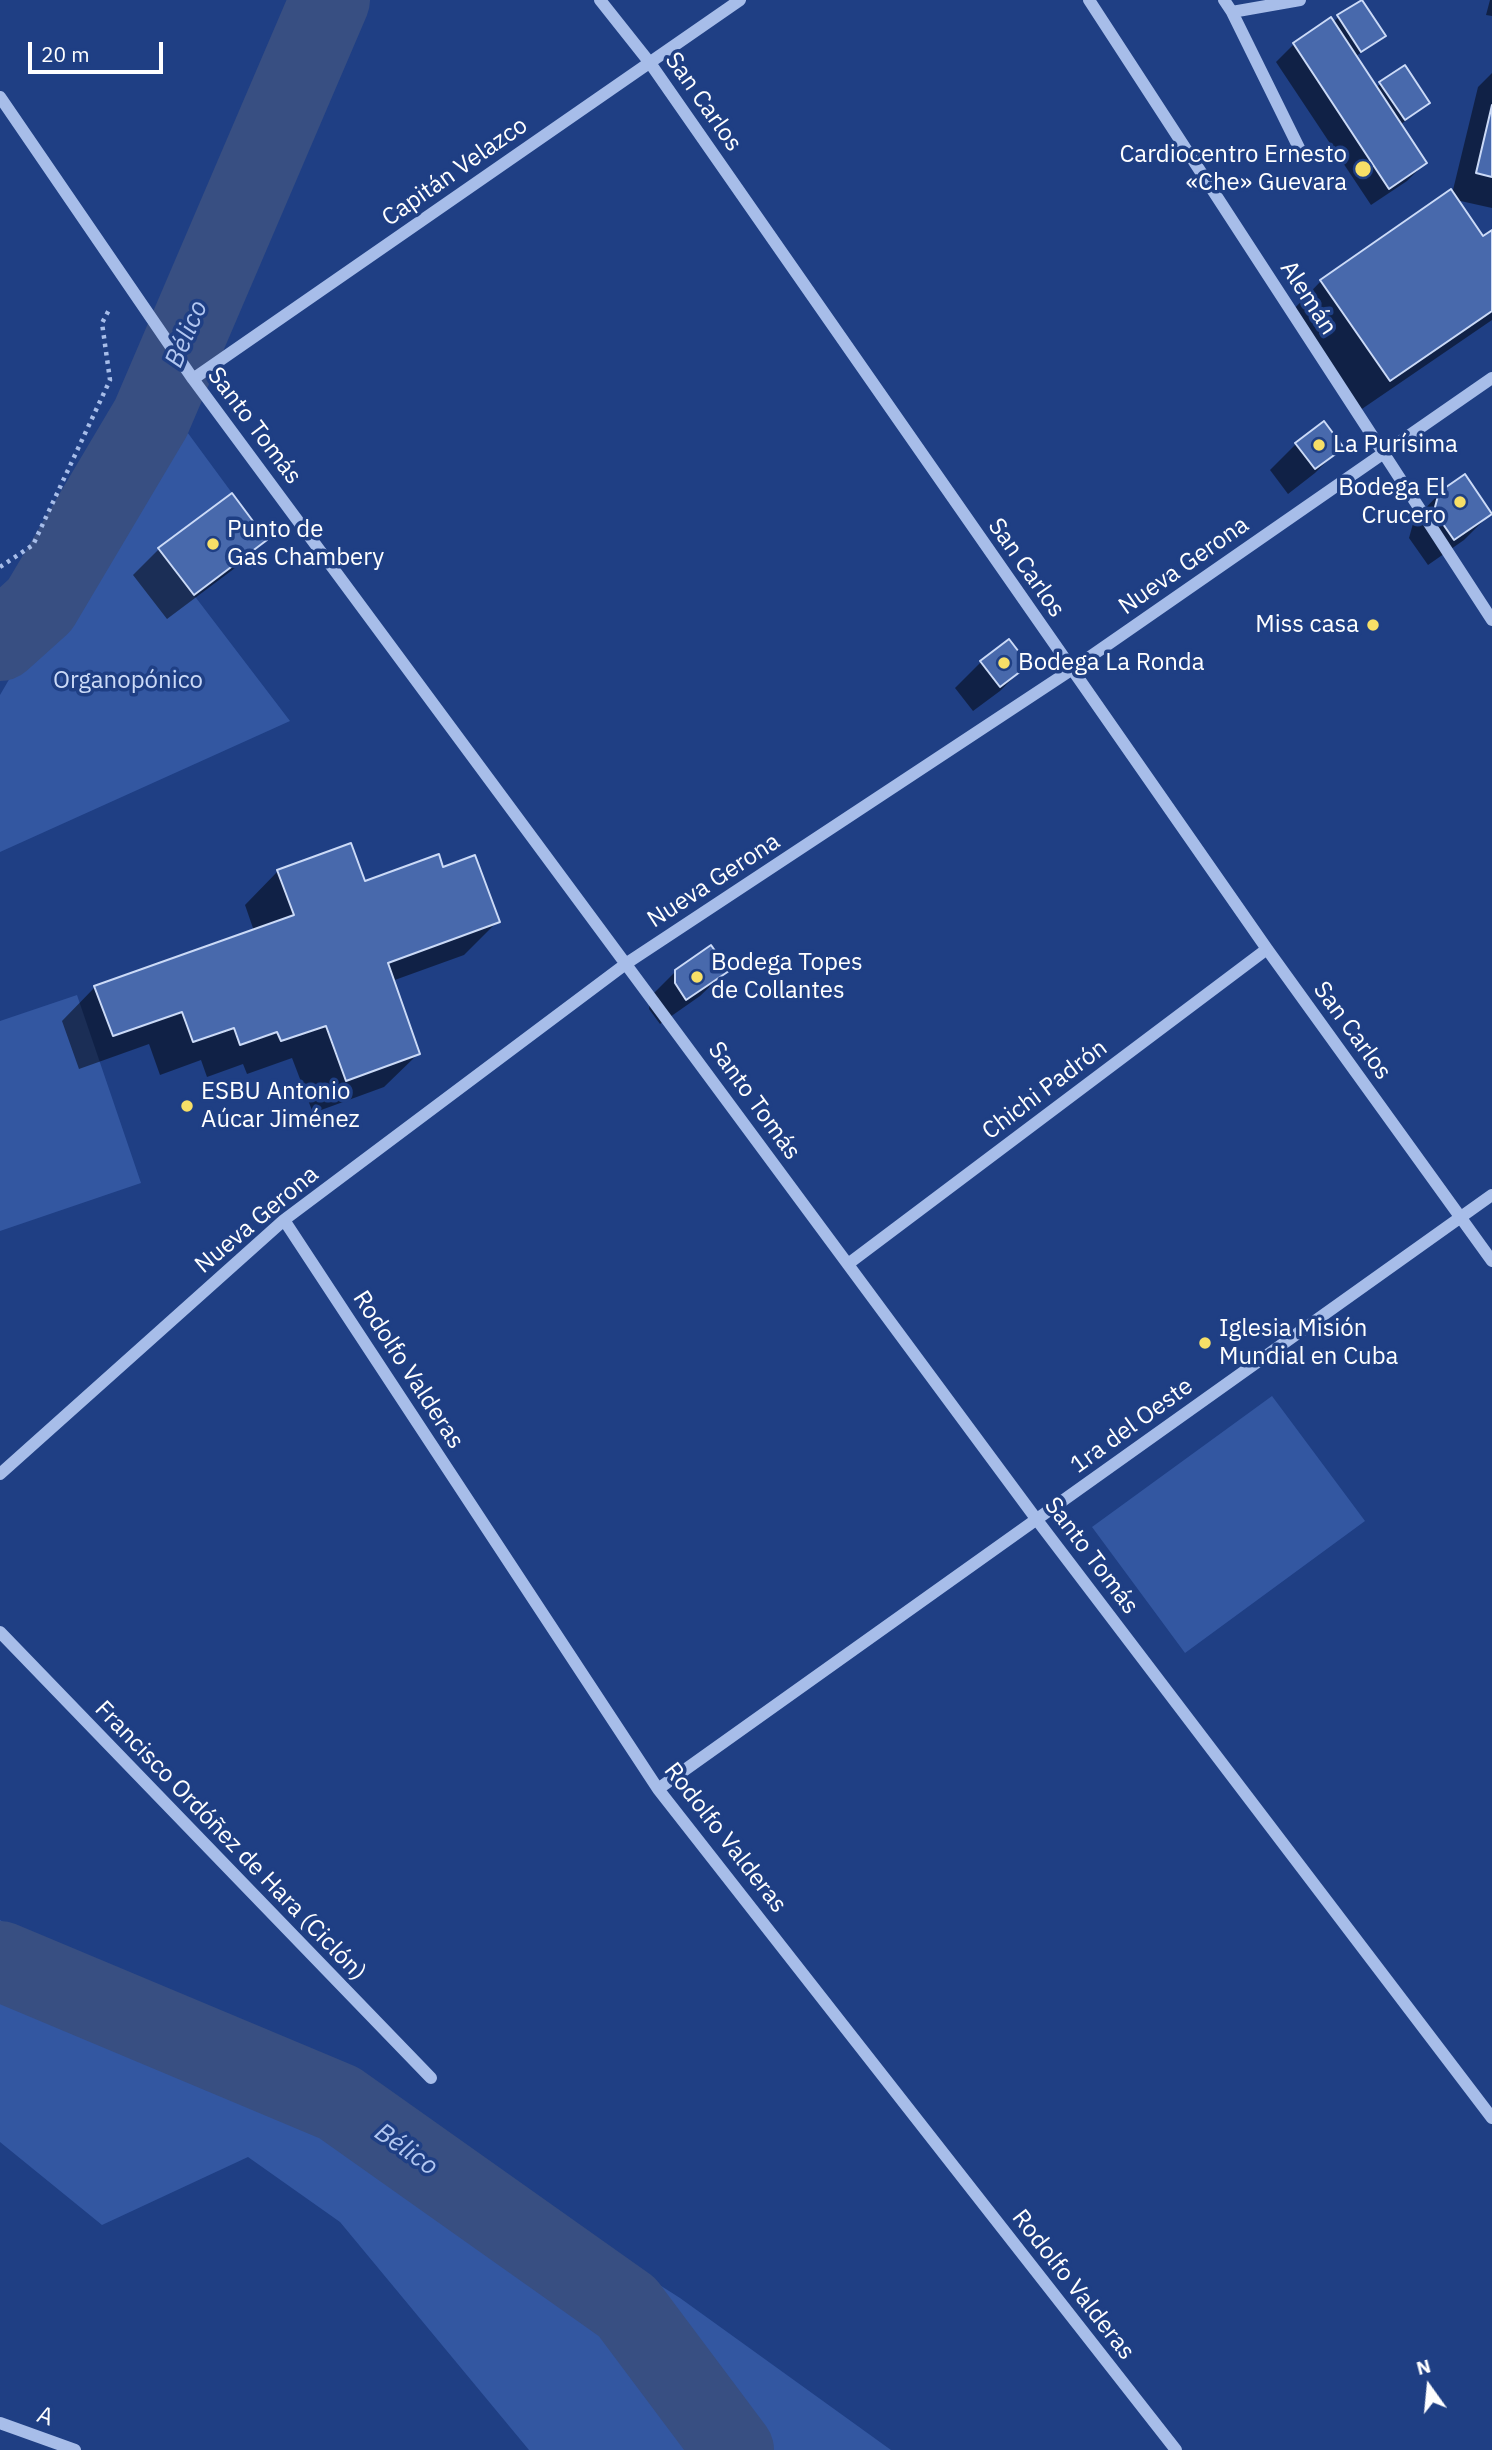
<!DOCTYPE html>
<meta charset="utf-8">
<style>
body{margin:0}
#map{position:relative;width:1492px;height:2450px;overflow:hidden;background:#1f3f84;font-family:"IBM Plex Sans",sans-serif}
canvas{display:block}
.north{position:absolute;left:1394px;top:2352px;width:70px;height:70px;-webkit-text-stroke:5px #1f3f84;paint-order:stroke;rotate:345deg;font-size:19px;font-weight:700;line-height:28px;text-align:center;color:#fff}
.north::after{content:'';display:block;margin:auto;width:24px;height:32px;background:#fff;clip-path:polygon(50% 0,100% 100%,50% 72%,0 100%)}
.scale{position:absolute;left:28px;top:42px;width:135px;height:32px;box-sizing:border-box;border:4px solid #fff;border-top:0;padding-left:9px;font-size:21px;line-height:24px;white-space:nowrap;color:#fff;-webkit-text-stroke:5px #1f3f84;paint-order:stroke}
</style>
<div id="map">
<canvas width="1492" height="2450"></canvas>
<div class="north">N</div>
<div class="scale">20 m</div>
</div>
<script>
const context = document.querySelector('canvas').getContext('2d');
context.lineJoin = 'round';
function paint(path, color) {
  context.fillStyle = color;
  context.fill(path, 'evenodd');
}
function toPath(rows) {
  const path = new Path2D();
  for (const r of rows) {
    path.moveTo(r[0], r[1]);
    for (let i = 2; i < r.length; i += 2) path.lineTo(r[i], r[i + 1]);
  }
  return path;
}
function stroke(path, color, width, dash) {
  context.strokeStyle = color;
  context.lineWidth = width;
  context.lineCap = dash ? 'butt' : 'round';
  context.setLineDash(dash || []);
  context.stroke(path);
}
function write(font, color, halo, rows, align = 'center') {
  context.font = font + ' "IBM Plex Sans",sans-serif';
  context.lineWidth = 7;
  context.setLineDash([]);
  context.textBaseline = 'middle';
  context.strokeStyle = halo;
  context.fillStyle = color;
  for (const [text, x, y, turn = 0] of rows) {
    context.save();
    context.translate(x, y);
    context.rotate((+turn || 0) * Math.PI / 180);
    context.textAlign = isNaN(turn) ? turn : align;
    if (halo) context.strokeText(text, 0, 0);
    context.fillText(text, 0, 0);
    context.restore();
  }
}
paint(toPath([
 [168,406,232,493,158,548,290,721,0,852,0,695],
 [77,995,141,1183,0,1231,0,1021],
 [1272,1396,1365,1521,1185,1653,1092,1527],
 [0,1920,75,1969,332,2076,680,2298,891,2450,529,2450,340,2222,248,2157,102,2225,0,2142]
]), '#3357a1');
paint(toPath([
 [1490,0,1492,0,1492,16,1486,15],
 [1339,17,1384,35,1355,57,1376,88,1380,84,1428,103,1400,125,1425,163,1407,181,1371,205,1276,62,1294,44,1330,20,1332,23],
 [1492,73,1492,208,1456,200,1483,238,1492,232,1492,320,1356,413,1288,315,1321,281,1452,194,1478,87],
 [1296,444,1341,447,1315,473,1288,494,1270,470],
 [1440,493,1490,514,1464,540,1428,565,1409,538,1414,520],
 [265,539,239,565,167,619,133,575,159,549],
 [981,662,1026,665,1000,691,973,711,955,688],
 [442,869,498,921,464,955,392,981,418,1054,384,1087,313,1113,292,1058,247,1074,243,1064,207,1077,201,1060,160,1075,149,1044,79,1069,62,1021,95,987,254,931,245,905,278,871,364,883],
 [676,971,726,971,700,996,660,1024,649,1009,650,997]
]), '#0007');
stroke(toPath([
 [0,641,40,605,151,418,330,0],
 [0,1961,339,2103,627,2307,734,2450]
]), '#384f82', 80);
const building = toPath([
 [1362,0,1386,36,1361,52,1337,15,1362,0],
 [1331,17,1427,163,1389,189,1293,43,1331,17],
 [1405,65,1430,103,1405,120,1379,82,1405,65],
 [1492,105,1492,177,1476,173,1492,105],
 [1451,189,1483,236,1492,230,1492,311,1390,381,1320,280,1451,189],
 [1324,421,1344,448,1315,469,1295,443,1324,421],
 [1465,474,1492,514,1454,540,1434,511,1439,492,1465,474],
 [232,493,267,540,194,595,158,548,232,493],
 [1009,639,1029,665,1000,687,980,661,1009,639],
 [351,843,365,881,439,854,443,867,475,855,500,922,388,963,420,1054,346,1081,326,1026,281,1041,277,1032,240,1045,234,1028,193,1042,182,1012,113,1036,94,986,294,915,277,870,351,843],
 [711,945,729,971,686,1000,675,983,675,970,711,945]
]);
paint(building, '#4869ac');
stroke(building, '#cbdaf7', 2);
stroke(toPath([
 [0,567,33,545,110,380,102,323,110,308]
]), '#a7bde9', 4.5, [3.5, 5]);
stroke(toPath([
 [600,0,650,63,1267,949,1492,1261],
 [1089,0,1492,620],
 [1224,0,1232,12,1300,0],
 [1232,12,1300,150],
 [0,97,193,379,1037,1520,1492,2118],
 [193,379,740,0],
 [284,1220,658,1789,1176,2450],
 [848,1264,1267,949],
 [0,1474,284,1220,627,963,1071,670,1492,378],
 [0,1632,431,2078],
 [658,1789,1492,1195],
 [0,2423,75,2450]
]), '#a7bde9', 12);
for (const [x, y, r, color] of [
 [1363,169,9,"#f7df67"],
 [1319,445,7,"#f7df67"],
 [1460,502,7,"#f7df67"],
 [213,544,7,"#f7df67"],
 [1373,625,7,"#f7df67"],
 [1004,663,7,"#f7df67"],
 [697,977,7,"#f7df67"],
 [187,1106,7,"#f7df67"],
 [1205,1343,7,"#f7df67"]
]) {
  const dot = new Path2D();
  dot.arc(x, y, r, 0, 2 * Math.PI);
  context.fillStyle = color;
  context.fill(dot);
  stroke(dot, '#1f3f84', 2.5);
}
write('24px', '#fff', '#1f3f84', [
 ["San Carlos",703,102,55],
 ["Capitán Velazco",455,172,-35],
 ["Alemán",1308,298,57],
 ["Santo Tomás",254,426,53],
 ["Nueva Gerona",1184,566,-35],
 ["San Carlos",1026,568,55],
 ["Nueva Gerona",714,881,-33],
 ["San Carlos",1352,1031,54],
 ["Chichi Padrón",1045,1090,-37],
 ["Santo Tomás",754,1101,54],
 ["Nueva Gerona",257,1220,-40],
 ["Rodolfo Valderas",408,1370,57],
 ["1ra del Oeste",1132,1426,-36],
 ["Santo Tomás",1091,1556,53],
 ["Rodolfo Valderas",725,1838,52],
 ["Francisco Ordóñez de Hara (Ciclón)",230,1841,46],
 ["Rodolfo Valderas",1073,2285,52],
 ["A",45,2417,20]
]);
write('24px', '#fff', '#1f3f84', [
 ["Cardiocentro Ernesto",1347,155,"right"],
 ["«Che» Guevara",1347,183,"right"],
 ["La Purísima",1333,445],
 ["Bodega El",1446,488,"right"],
 ["Crucero",1446,516,"right"],
 ["Punto de",227,530],
 ["Gas Chambery",227,558],
 ["Miss casa",1359,625,"right"],
 ["Bodega La Ronda",1018,663],
 ["Bodega Topes",711,963],
 ["de Collantes",711,991],
 ["ESBU Antonio",201,1092],
 ["Aúcar Jiménez",201,1120],
 ["Iglesia Misión",1219,1329],
 ["Mundial en Cuba",1219,1357]
], 'left');
write('24px', '#cbdaf7', '#1f3f84', [
 ["Organopónico",128,681]
]);
write('italic 26px', '#b2c7f1', '#1f3f84', [
 ["Bélico",187,334,-67],
 ["Bélico",406,2150,35]
]);
</script>
